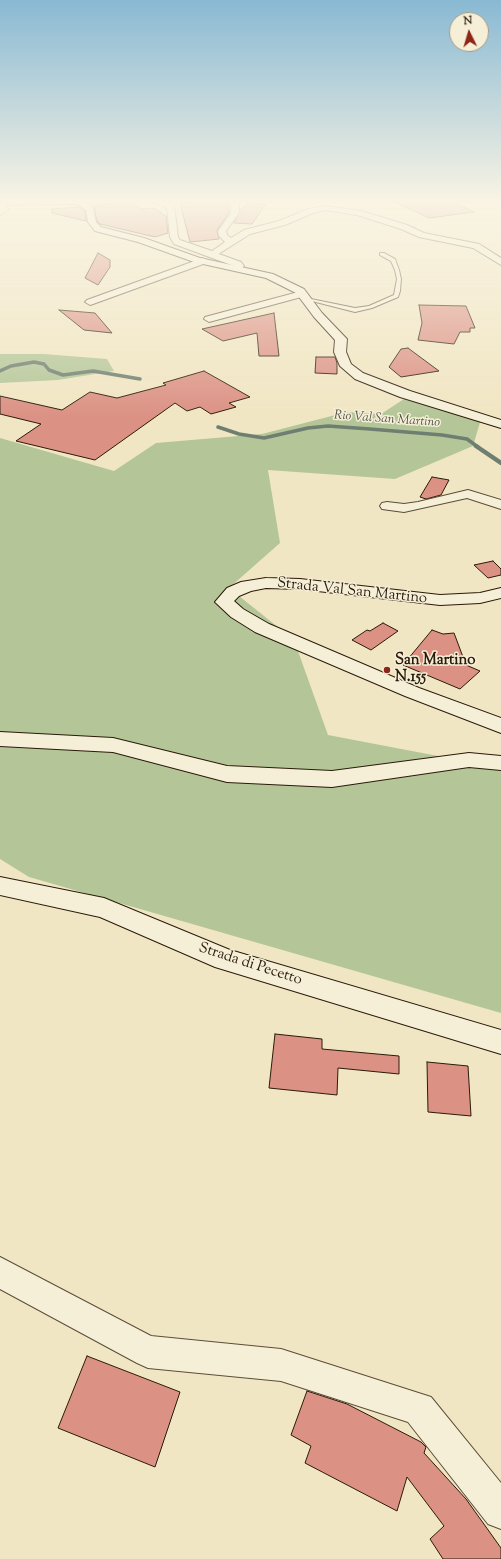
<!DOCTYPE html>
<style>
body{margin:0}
#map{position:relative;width:501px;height:1559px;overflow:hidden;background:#f1e6c3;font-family:"Sorts Mill Goudy",serif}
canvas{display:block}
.north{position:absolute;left:449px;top:12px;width:40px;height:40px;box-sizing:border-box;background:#f6efd8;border:1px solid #a49a86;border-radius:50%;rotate:355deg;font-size:11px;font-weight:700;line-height:16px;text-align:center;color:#2a1a0a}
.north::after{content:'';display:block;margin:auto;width:14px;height:18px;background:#8f2418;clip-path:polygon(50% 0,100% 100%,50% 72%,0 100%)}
</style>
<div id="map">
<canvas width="501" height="1559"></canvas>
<div class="north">N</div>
</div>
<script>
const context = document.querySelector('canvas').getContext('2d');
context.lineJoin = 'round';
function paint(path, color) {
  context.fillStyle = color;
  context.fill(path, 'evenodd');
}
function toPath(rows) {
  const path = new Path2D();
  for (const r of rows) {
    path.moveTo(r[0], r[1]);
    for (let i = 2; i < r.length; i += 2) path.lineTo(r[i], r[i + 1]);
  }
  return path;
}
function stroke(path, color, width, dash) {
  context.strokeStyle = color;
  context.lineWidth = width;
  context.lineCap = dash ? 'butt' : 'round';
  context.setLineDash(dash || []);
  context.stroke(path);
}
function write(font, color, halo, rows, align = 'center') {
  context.font = font + ' "Sorts Mill Goudy",serif';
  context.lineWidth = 3;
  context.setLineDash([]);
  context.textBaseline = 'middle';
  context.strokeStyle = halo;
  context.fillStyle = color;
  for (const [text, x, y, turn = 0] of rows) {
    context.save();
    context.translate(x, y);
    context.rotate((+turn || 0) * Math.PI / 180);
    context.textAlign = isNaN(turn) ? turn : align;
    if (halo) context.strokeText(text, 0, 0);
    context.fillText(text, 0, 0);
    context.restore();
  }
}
paint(toPath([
 [0,354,44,354,107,359,114,371,58,380,0,383],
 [404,399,481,419,473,446,395,479,268,470,280,543,229,588,294,640,328,735,501,768,501,1013,29,877,0,859,0,438,114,471,156,443,262,434,347,412,381,414]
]), '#b4c698');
stroke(toPath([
 [0,371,11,366,34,362,44,364,49,370,63,375,93,371,140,379],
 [218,427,239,434,264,438,308,428,328,426,370,429,442,435,467,439,478,447]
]), '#6e7e70', 3.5);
stroke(toPath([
 [476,446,501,463]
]), '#6e7e70', 4.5);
const building = toPath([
 [391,200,449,200,474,212,429,218,391,200],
 [130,201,141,209,154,208,166,216,168,233,155,237,100,224,97,221,94,206,130,201],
 [227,201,229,213,217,230,219,239,190,242,180,203,227,201],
 [248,203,266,204,252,224,234,223,240,211,248,203],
 [79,207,85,211,86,221,52,213,52,209,79,207],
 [98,253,110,260,110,267,98,285,85,278,98,253],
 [419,305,466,306,475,328,470,328,470,332,460,332,454,344,418,340,422,323,419,305],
 [59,310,95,313,112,333,84,330,59,310],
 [274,313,279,356,259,356,257,333,223,341,202,329,274,313],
 [408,348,439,371,401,377,389,367,401,349,408,348],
 [316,357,335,357,337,363,337,374,315,373,316,357],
 [204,371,250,397,229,403,236,407,211,414,200,407,187,411,175,403,95,460,16,441,41,424,0,414,0,396,62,410,90,392,117,398,166,385,163,383,204,371],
 [432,477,449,480,441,495,426,499,420,497,432,477],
 [493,561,501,569,501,575,488,578,474,565,493,561],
 [383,623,398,631,371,650,352,640,367,630,370,631,383,623],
 [432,630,443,634,454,633,466,665,480,671,460,689,403,665,432,630],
 [275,1034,322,1039,322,1049,399,1056,399,1074,338,1068,337,1095,269,1088,275,1034],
 [427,1062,468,1066,471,1116,428,1112,427,1062],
 [87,1356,180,1392,155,1467,58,1428,87,1356],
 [307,1391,347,1404,421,1442,426,1447,424,1453,466,1499,501,1548,501,1559,443,1559,430,1539,444,1526,407,1477,397,1511,305,1463,311,1446,291,1435,307,1391]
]);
paint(building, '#db9184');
stroke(building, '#2a1a0a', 1);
const lane = toPath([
 [380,253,384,253,395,259,399,270,401,279,400,291,398,297,372,308,355,312,304,299,306,298,355,308,369,306,394,295,397,279,395,270,391,261,380,255,380,253]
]);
const street = toPath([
 [147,200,157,200,174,205,178,237,180,240,212,251,225,242,219,236,218,231,231,213,231,200,239,200,239,213,226,231,227,235,231,238,244,230,279,221,308,209,325,206,361,211,407,225,424,233,479,244,501,258,501,265,473,248,419,237,401,229,357,215,325,210,313,213,285,225,250,234,220,253,219,254,241,262,244,266,240,270,237,271,232,268,234,266,174,244,170,237,167,208,147,200],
 [0,204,7,205,8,210,0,215,0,204],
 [203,258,208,261,206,263,93,304,90,305,85,302,87,300,203,258],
 [302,291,307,294,305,296,209,322,204,319,205,317,302,291],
 [468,490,501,500,501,509,467,498,404,512,382,509,380,506,382,503,387,502,404,504,418,502,468,490],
 [0,1257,151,1336,281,1349,431,1397,501,1483,501,1529,488,1524,408,1422,281,1381,148,1368,137,1363,0,1289,0,1257]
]);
const secondary = toPath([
 [0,200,82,200,93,207,96,222,101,227,144,238,200,258,273,274,304,289,322,313,345,337,347,339,346,352,351,364,363,373,410,391,501,420,501,428,400,397,355,379,340,366,334,352,335,340,314,317,296,293,266,278,194,262,138,242,95,231,88,222,86,210,77,204,0,205,0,200],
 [266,578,300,579,440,595,480,593,501,588,501,598,480,603,440,605,300,589,266,588,251,591,239,596,234,601,243,609,269,624,419,688,501,718,501,733,405,696,255,632,231,617,215,602,227,588,241,582,266,578],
 [0,732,113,738,227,766,332,771,469,753,501,756,501,770,469,767,332,787,227,782,113,752,0,746,0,732],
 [0,877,104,898,230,950,501,1030,501,1054,215,967,100,917,0,895,0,877]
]);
stroke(lane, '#5c4d38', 2);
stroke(street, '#5c4d38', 2);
stroke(secondary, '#2a1a0a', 2);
paint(lane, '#f6efd8');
paint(street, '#f6efd8');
paint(secondary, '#f6efd8');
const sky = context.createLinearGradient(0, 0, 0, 418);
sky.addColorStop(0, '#89b9d3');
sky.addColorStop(0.48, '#f9f4e4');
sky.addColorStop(1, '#f9f4e400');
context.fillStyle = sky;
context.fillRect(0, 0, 501, 418);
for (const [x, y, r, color] of [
 [387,670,4,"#8f2418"]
]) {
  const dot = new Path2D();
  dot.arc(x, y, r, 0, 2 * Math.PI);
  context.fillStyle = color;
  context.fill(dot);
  stroke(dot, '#f6efd8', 1.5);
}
write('italic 13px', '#525446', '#f6efd8', [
 ["Rio Val San Martino",387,420,4]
]);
write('15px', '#2a1a0a', '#f6efd8', [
 ["Strada Val San Martino",352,592,6],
 ["Strada di Pecetto",250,965,18]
]);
write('bold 15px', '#2a1a0a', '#f6efd8', [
 ["San Martino",395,661],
 ["N.155",395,678]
], 'left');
</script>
